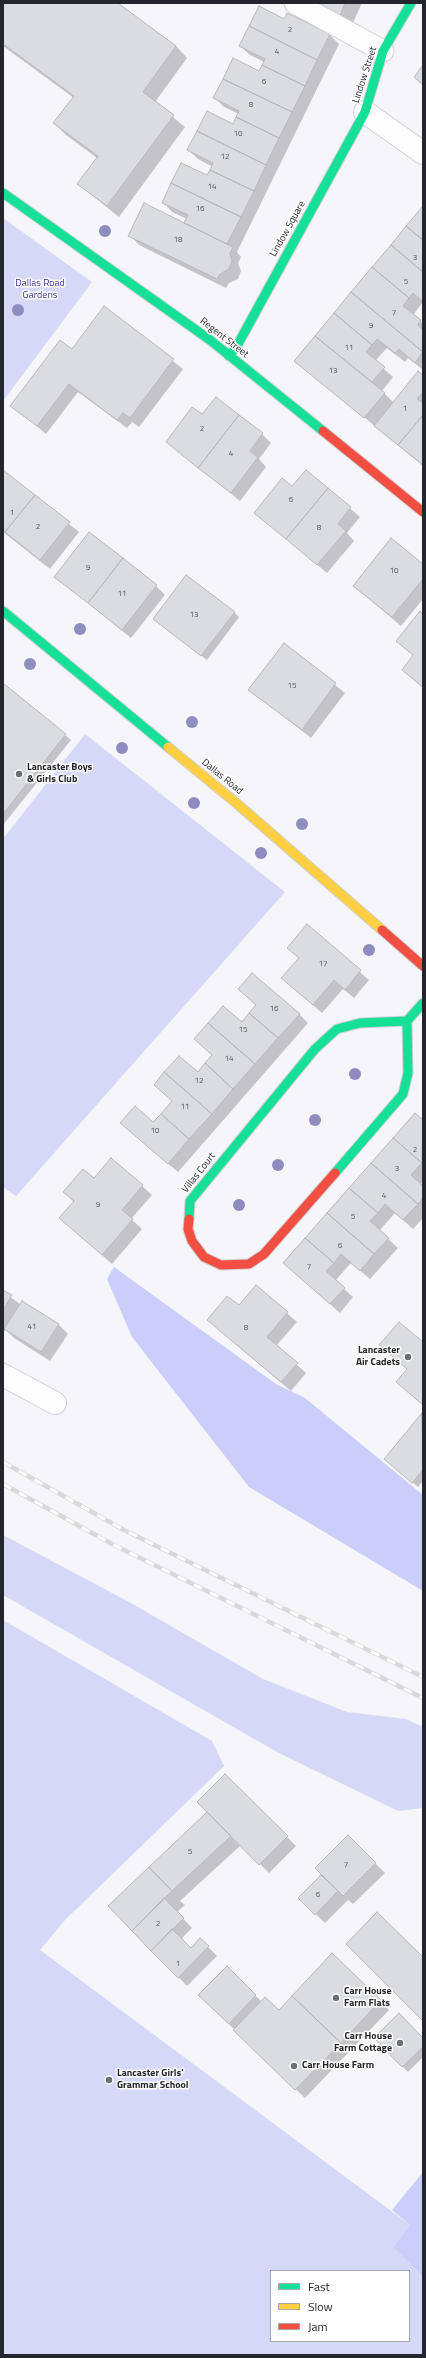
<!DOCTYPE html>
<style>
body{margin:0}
#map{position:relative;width:426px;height:2358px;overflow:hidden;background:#f5f5fa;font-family:"Titillium Web",sans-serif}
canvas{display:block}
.frame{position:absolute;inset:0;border:4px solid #25262d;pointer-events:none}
.legend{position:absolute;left:270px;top:2270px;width:140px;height:72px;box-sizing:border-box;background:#fff;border:1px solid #a8a8ab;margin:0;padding:5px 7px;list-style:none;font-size:12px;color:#25262d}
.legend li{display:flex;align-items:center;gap:8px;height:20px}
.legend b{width:20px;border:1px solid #a8a8ab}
</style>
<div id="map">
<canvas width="426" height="2358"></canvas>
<div class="frame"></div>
<ul class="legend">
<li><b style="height:5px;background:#16e098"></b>Fast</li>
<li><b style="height:5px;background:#ffcf43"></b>Slow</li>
<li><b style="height:5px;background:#f24e42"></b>Jam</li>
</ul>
</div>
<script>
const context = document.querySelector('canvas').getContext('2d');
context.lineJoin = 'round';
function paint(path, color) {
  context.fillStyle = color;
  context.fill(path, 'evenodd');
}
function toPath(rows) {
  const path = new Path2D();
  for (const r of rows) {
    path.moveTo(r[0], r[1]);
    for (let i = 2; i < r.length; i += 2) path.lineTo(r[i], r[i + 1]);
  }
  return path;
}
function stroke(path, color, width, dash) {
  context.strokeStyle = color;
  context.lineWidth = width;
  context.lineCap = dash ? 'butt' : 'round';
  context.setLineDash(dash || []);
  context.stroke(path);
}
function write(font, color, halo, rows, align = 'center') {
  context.font = font + ' "Titillium Web",sans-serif';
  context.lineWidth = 3;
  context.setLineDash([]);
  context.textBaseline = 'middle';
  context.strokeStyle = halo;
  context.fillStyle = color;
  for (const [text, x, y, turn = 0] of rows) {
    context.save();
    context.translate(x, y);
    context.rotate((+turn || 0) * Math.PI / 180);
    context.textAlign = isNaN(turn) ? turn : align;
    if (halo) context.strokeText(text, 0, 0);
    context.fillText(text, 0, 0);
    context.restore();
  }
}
paint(toPath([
 [3,218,92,282,3,401],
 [85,734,285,892,16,1196,3,1187,3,839],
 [3,1535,129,1602,263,1679,347,1712,406,1719,423,1727,423,1808,398,1811,277,1752,3,1595],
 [3,1620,212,1741,224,1766,65,1920,40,1950,410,2225,393,2247,423,2277,423,2355,3,2355],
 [271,2271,409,2271,409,2341,271,2341]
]), '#d5d8f7');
paint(toPath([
 [114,1267,276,1384,305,1398,423,1495,423,1591,249,1487,132,1337,107,1279],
 [423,2172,423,2277,393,2247,410,2225,392,2210]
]), '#cbcefb');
paint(toPath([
 [3,3,117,3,176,46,187,58,155,102,185,127,119,217,78,184,97,158,66,135,54,123,74,98,3,46],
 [298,3,362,3,351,27],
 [288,14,330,35,339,44,237,252,241,257,238,263,241,271,238,279,229,283,226,288,139,245,130,235,185,224,187,219,172,212,163,202,207,177,213,167,198,159,188,150,233,125,239,114,224,107,215,98,259,72,264,62,250,55,240,46,285,20],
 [423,207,423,302,413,315,423,324,423,370,408,358,405,362,387,348,375,361,393,377,382,391,394,403,423,377,423,466,295,360],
 [104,307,183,369,139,427,132,422,127,428,78,392,46,434,12,405,72,350],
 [262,434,271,443,259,459,266,467,240,501,167,442],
 [3,471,79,532,50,569,3,532],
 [306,471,360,517,347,533,354,541,327,573,255,512,292,488],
 [423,565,423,599,401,626,354,586],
 [56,577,156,586,165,595,131,638],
 [234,612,239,617,207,660,154,619],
 [423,615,423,688,403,670,414,656,398,641],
 [284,644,345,693,311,738,250,690],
 [3,685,71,740,3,825],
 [308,926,369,980,354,998,343,989,322,1013,292,987,299,958,288,948],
 [239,989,299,1014,308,1023,178,1172,131,1132,154,1124,257,1006],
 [415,1114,423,1121,423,1181,420,1185,423,1188,423,1218,413,1229,395,1213,379,1231,398,1248,370,1279,351,1263,335,1281,353,1297,340,1313,284,1263],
 [112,1159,152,1195,131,1219,142,1229,112,1264,60,1218,74,1202,64,1192,94,1180],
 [256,1286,297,1322,276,1346,306,1373,291,1391,218,1329],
 [3,1291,21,1305,23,1302,59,1325,68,1334,50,1361,14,1338,6,1330,3,1332],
 [423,1343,423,1405,397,1382,408,1370,380,1345],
 [423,1414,423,1481,418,1487,385,1459],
 [225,1775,296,1846,269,1873,241,1845,180,1901,185,1905,177,1912,192,1928,181,1939,191,1949,200,1939,217,1956,187,1986,109,1906,208,1812],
 [348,1836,385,1873,353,1904,348,1900,325,1923,299,1898,322,1875],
 [227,1968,262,2002,279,2012,380,2000,389,2010,305,2098,209,2005],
 [375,2038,423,2039,423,2057,408,2072]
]), '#0003');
const building = toPath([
 [3,3,118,3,176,46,143,92,174,115,107,206,77,184,98,156,53,123,74,96,3,44,3,3],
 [311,3,345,3,340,16,311,3],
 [259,6,284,19,287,13,330,34,317,60,249,26,259,6],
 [249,26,317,60,305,86,262,65,265,59,239,46,249,26],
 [233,58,259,71,262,65,305,86,292,112,223,79,233,58],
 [423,65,423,85,414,77,423,65],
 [223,79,292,112,279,138,236,117,239,111,213,98,223,79],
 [207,111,233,124,236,117,279,138,266,165,197,131,207,111],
 [197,131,266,165,254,191,210,170,213,163,187,150,197,131],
 [181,163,207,175,210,170,254,191,241,217,171,183,181,163],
 [171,183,241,217,227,244,184,223,188,215,162,203,171,183],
 [144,203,233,247,230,253,232,261,229,269,220,274,217,279,128,236,144,203],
 [423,206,423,240,406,226,423,206],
 [406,226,423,240,423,272,391,245,406,226],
 [391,245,423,272,423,302,413,293,409,298,372,267,391,245],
 [372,267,409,298,403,306,421,320,418,325,423,330,423,352,351,292,372,267],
 [351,292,423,352,415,363,399,349,395,353,377,339,372,345,334,313,351,292],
 [104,306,174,359,130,418,123,413,117,420,69,384,37,426,10,406,60,340,72,349,104,306],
 [334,313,372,345,366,352,385,367,372,382,315,336,334,313],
 [315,336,385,393,364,418,294,361,315,336],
 [418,371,423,375,423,392,417,399,423,403,423,415,398,445,374,426,418,371],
 [216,397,239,415,198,468,166,442,192,407,202,414,216,397],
 [239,415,263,433,250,451,258,457,231,493,198,468,239,415],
 [423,415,423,463,422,464,398,445,423,415],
 [3,470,35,495,5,532,3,531,3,470],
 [306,470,328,488,286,539,254,513,282,478,292,486,306,470],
 [328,488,351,507,338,524,346,531,317,565,286,539,328,488],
 [35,495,70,522,40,560,5,532,35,495],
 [89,532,123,558,88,603,54,577,89,532],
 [391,538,423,564,423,579,392,617,353,586,391,538],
 [123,558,157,585,122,630,88,603,123,558],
 [186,575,235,612,201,656,153,619,186,575],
 [420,611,423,614,423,687,402,670,413,655,396,641,420,611],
 [284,643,336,683,302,730,248,690,284,643],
 [3,683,66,734,3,814,3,683],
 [307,924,361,970,345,990,334,980,313,1005,281,978,299,958,287,948,307,924],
 [252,973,300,1014,278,1038,249,1013,256,1005,238,989,252,973],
 [223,1006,242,1022,249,1013,278,1038,255,1064,208,1023,223,1006],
 [208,1023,255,1064,233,1089,205,1063,212,1055,194,1039,208,1023],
 [179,1056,198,1072,205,1063,233,1089,212,1114,164,1072,179,1056],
 [164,1072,212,1114,189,1139,161,1114,172,1101,154,1085,164,1072],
 [135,1106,153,1122,161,1114,189,1139,168,1164,120,1123,135,1106],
 [415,1113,423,1120,422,1163,393,1138,415,1113],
 [393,1138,422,1163,411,1175,423,1186,423,1198,418,1204,371,1163,393,1138],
 [111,1158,143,1185,122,1210,133,1219,102,1255,59,1218,74,1201,63,1192,83,1169,94,1178,111,1158],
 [371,1163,418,1204,403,1220,385,1204,378,1213,349,1188,371,1163],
 [349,1188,378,1213,370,1221,389,1238,374,1254,327,1213,349,1188],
 [327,1213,374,1254,360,1271,341,1254,334,1263,305,1238,327,1213],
 [305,1238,334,1263,326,1271,345,1288,330,1304,283,1263,305,1238],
 [256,1285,288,1312,267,1337,298,1363,281,1382,207,1320,227,1296,239,1305,256,1285],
 [3,1290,12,1295,3,1310,3,1290],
 [22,1301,59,1324,41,1352,4,1329,22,1301],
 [399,1322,423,1342,423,1405,396,1382,407,1369,379,1345,399,1322],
 [422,1413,423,1470,412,1483,384,1459,422,1413],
 [225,1774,288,1836,259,1865,197,1802,225,1774],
 [207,1812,231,1836,172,1891,149,1867,207,1812],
 [348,1835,376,1863,343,1896,315,1868,348,1835],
 [149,1867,172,1891,132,1931,108,1906,149,1867],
 [321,1875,338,1891,315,1915,298,1898,321,1875],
 [164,1898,184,1918,151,1951,132,1931,164,1898],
 [377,1912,423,1957,423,2021,346,1944,377,1912],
 [172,1929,191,1948,200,1938,209,1946,178,1978,151,1951,172,1929],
 [332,1953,381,2000,341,2043,292,1996,332,1953],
 [227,1966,256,1995,229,2024,198,1995,227,1966],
 [292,1996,341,2043,295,2090,233,2030,265,1997,279,2010,292,1996],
 [399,2013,423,2038,423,2047,402,2067,374,2038,399,2013]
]);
paint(building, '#dbdce2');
stroke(building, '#b7b7bd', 1);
const lane = toPath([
 [295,3,383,51]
]);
const street = toPath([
 [365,112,423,153],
 [3,1375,55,1403]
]);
const fast = toPath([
 [3,193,210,340,323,431],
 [229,356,238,344,365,112,383,51,411,3],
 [3,611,168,747],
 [335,1173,403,1094,408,1073,407,1021,423,1003],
 [189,1219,190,1201,315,1049,337,1029,360,1023,407,1021]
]);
const slow = toPath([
 [168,747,235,802,382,930]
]);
const jam = toPath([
 [323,431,423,512],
 [382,930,423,966],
 [189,1219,188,1229,192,1241,204,1257,221,1265,249,1264,264,1254,335,1173]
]);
stroke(lane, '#d0d0d6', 23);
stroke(street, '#d0d0d6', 24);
stroke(fast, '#d0d0d6', 11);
stroke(slow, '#d0d0d6', 11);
stroke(jam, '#d0d0d6', 11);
stroke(lane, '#fefefe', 21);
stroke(street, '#fefefe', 22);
stroke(fast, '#16e098', 9);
stroke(slow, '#ffcf43', 9);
stroke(jam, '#f24e42', 9);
const rail = toPath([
 [3,1462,124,1530,423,1677],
 [3,1484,112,1544,423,1698]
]);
stroke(rail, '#d9d9db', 4.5);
stroke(rail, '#fff', 3, [9]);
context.fillStyle = '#8f8cbf';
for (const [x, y] of [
 [105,231],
 [18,310],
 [80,629],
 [30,664],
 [192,722],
 [122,748],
 [194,803],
 [302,824],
 [261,853],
 [369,950],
 [355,1074],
 [315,1120],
 [278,1165],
 [239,1205]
]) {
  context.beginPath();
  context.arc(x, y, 6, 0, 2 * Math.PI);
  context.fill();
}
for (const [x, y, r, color] of [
 [19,774,4,"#6e6e75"],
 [408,1357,4,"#6e6e75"],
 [336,1998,4,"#6e6e75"],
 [400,2043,4,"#6e6e75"],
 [294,2066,4,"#6e6e75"],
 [109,2080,4,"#6e6e75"]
]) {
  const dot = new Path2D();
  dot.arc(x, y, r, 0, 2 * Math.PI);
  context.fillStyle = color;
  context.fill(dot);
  stroke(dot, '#fff', 1.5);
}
write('8px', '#52545a', null, [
 ["2",290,30],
 ["4",277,52],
 ["6",264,82],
 ["8",251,105],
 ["10",238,134],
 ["12",225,157],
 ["14",212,187],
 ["16",200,209],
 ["18",178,240],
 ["3",415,258],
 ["5",406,282],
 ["7",394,313],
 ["9",371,326],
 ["11",349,348],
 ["13",333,371],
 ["1",405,409],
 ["2",202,429],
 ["4",231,454],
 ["6",291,500],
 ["1",12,513],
 ["2",38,527],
 ["8",319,528],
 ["9",88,568],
 ["10",394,571],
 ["11",122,594],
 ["13",194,615],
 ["15",292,686],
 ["17",323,964],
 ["16",274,1009],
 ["15",243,1030],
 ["14",229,1059],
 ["12",199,1081],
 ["11",185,1107],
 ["10",155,1131],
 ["2",415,1150],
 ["3",397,1169],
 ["4",384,1196],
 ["9",98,1205],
 ["5",353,1217],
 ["6",340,1246],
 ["7",309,1267],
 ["41",32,1327],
 ["8",246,1328],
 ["5",190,1852],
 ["7",346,1865],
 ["6",318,1895],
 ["2",158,1924],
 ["1",178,1964]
]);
write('10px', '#25262d', '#fff', [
 ["Lindow Street",365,75,-72],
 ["Lindow Square",288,229,-61],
 ["Regent Street",224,338,38],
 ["Dallas Road",222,777,39],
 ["Villas Court",199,1173,-52]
]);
write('10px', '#3b368f', '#fff', [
 ["Dallas Road",40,284],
 ["Gardens",40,296]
]);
write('bold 10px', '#25262d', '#fff', [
 ["Lancaster Boys",27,768],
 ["& Girls Club",27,780],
 ["Lancaster",400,1351,"right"],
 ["Air Cadets",400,1363,"right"],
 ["Carr House",344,1992],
 ["Farm Flats",344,2004],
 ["Carr House",392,2037,"right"],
 ["Farm Cottage",392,2049,"right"],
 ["Carr House Farm",302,2066],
 ["Lancaster Girls'",117,2074],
 ["Grammar School",117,2086]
], 'left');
</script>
